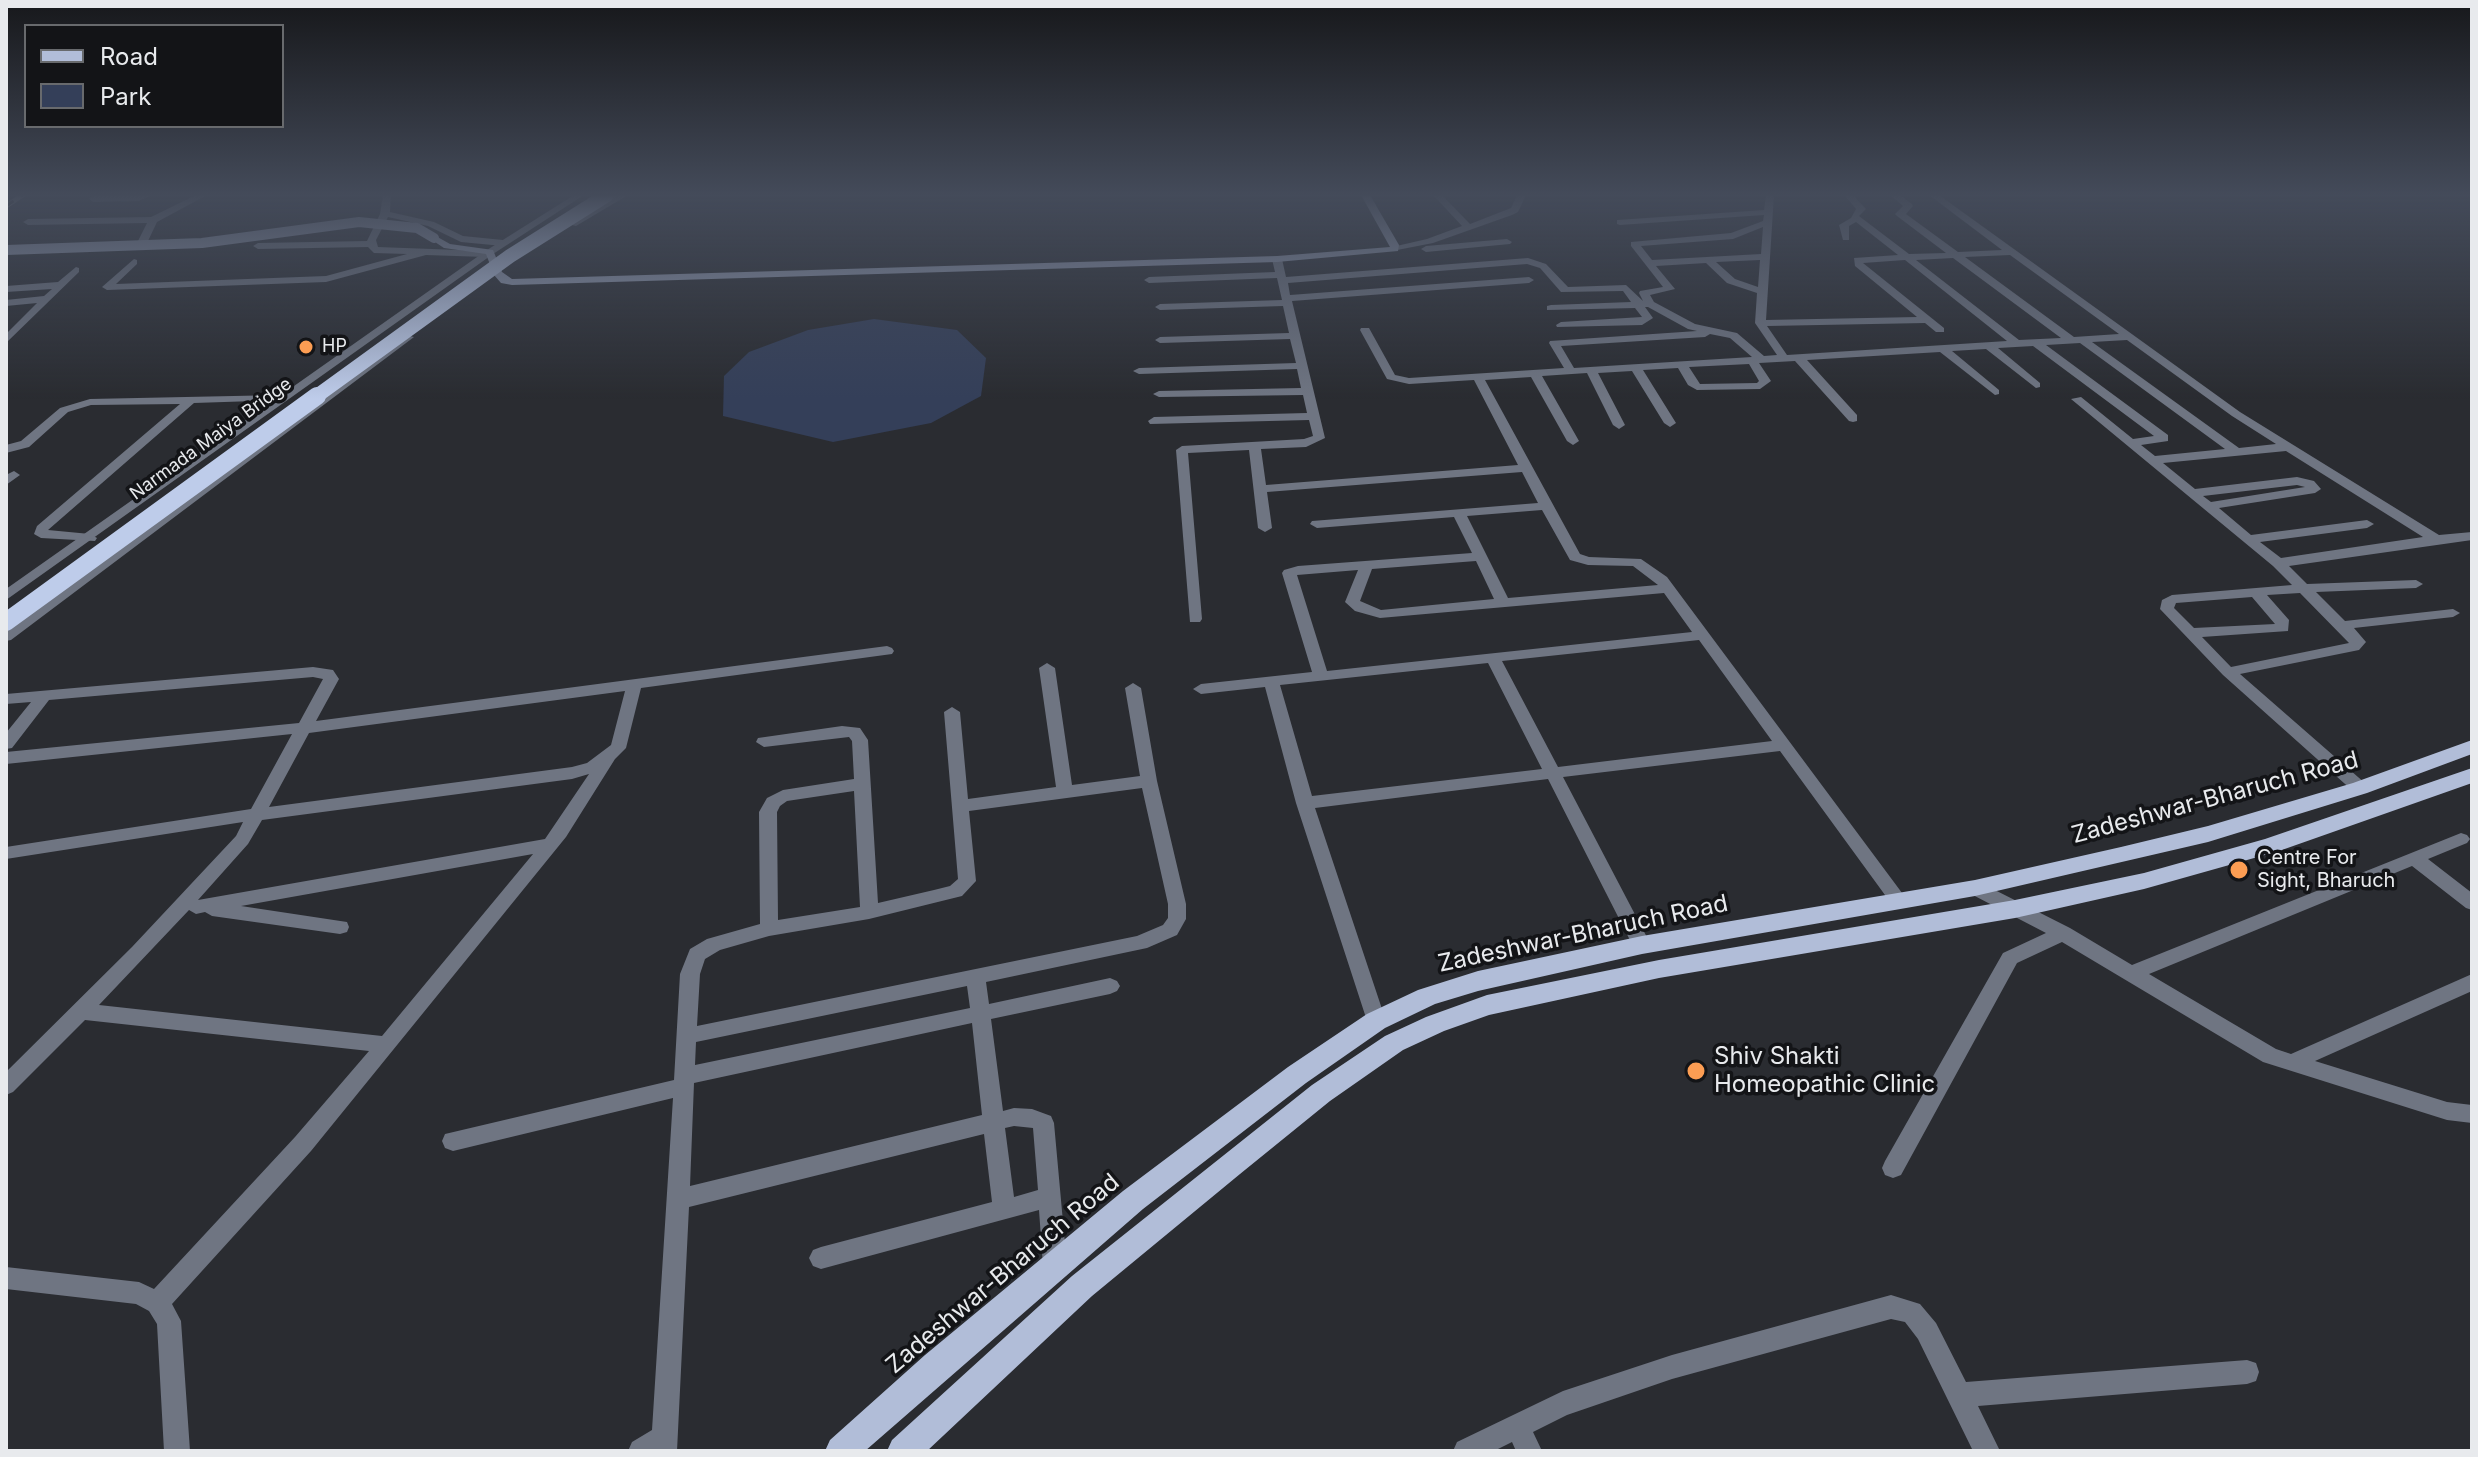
<!DOCTYPE html>
<html>
<head>
<meta charset="utf-8">
<style>
  body { margin:0 }
  #map { position:relative; width:2478px; height:1457px; overflow:hidden; background:#2a2c31; font-family:Inter,sans-serif }
  canvas { display:block }
  .frame { position:absolute; inset:0; border:8px solid #e8eaed; pointer-events:none }
  .legend { position:absolute; left:24px; top:24px; width:260px; height:104px; box-sizing:border-box; background:#131417; border:2px solid #686a6d; margin:0; padding:10px 14px; list-style:none; font-size:24px; color:#e8eaed }
  .legend li { display:flex; align-items:center; gap:16px; height:40px }
  .legend b { width:40px; border:2px solid #686a6d }
</style>
</head>
<body>
<div id="map">
<canvas width="2478" height="1457"></canvas>
<div class="frame"></div>
<ul class="legend">
<li><b style="height:10px;background:#b1bdd8"></b>Road</li>
<li><b style="height:22px;background:#343f59"></b>Park</li>
</ul>
</div>
<script>
const ctx = document.querySelector('canvas').getContext('2d');
ctx.lineJoin = 'round';
function fillPath(path, color) { ctx.fillStyle = color; ctx.fill(path, 'evenodd'); }
const toPath = rows => new Path2D(rows.map(r => 'M' + r).join(''));
function trace(path, color, width, dash) { ctx.strokeStyle = color; ctx.lineWidth = width; ctx.lineCap = dash ? 'butt' : 'round'; ctx.setLineDash(dash || []); ctx.stroke(path); }
function label(font, color, halo, rows, align = 'center') {
  ctx.font = font + ' Inter,sans-serif'; ctx.lineWidth = 7; ctx.setLineDash([]); ctx.textBaseline = 'middle'; ctx.strokeStyle = halo; ctx.fillStyle = color; for (const [text, x, y, turn = 0] of rows) {
    ctx.save(); ctx.translate(x, y); ctx.rotate((+turn || 0) * Math.PI / 180); ctx.textAlign = isNaN(turn) ? turn : align; if (halo) ctx.strokeText(text, 0, 0); ctx.fillText(text, 0, 0); ctx.restore();
  }
}
const green = toPath([
  [874,319,957,330,986,358,981,396,931,423,833,442,723,416,724,376,749,352,808,330]
]);
const minor = toPath([
  [152,195,139,201,93,202,89,199,93,196,152,195],
  [196,195,207,195,157,222,148,241,143,244,138,241,147,223,28,225,23,222,28,219,151,217,196,195],
  [383,195,391,195,390,212,434,222,463,236,503,240,508,243,503,246,461,242,428,226,388,217,376,240,378,247,486,251,491,254,486,257,426,255,326,282,107,290,102,287,134,259,137,260,137,264,116,284,326,276,407,254,374,253,368,247,258,249,253,246,258,243,367,241,380,214,383,195],
  [1433,195,1442,195,1470,224,1511,208,1517,195,1526,195,1518,212,1512,215,1433,243,1392,251,1392,247,1427,239,1462,226,1433,195],
  [1766,195,1774,195,1766,320,1917,317,1855,266,1854,258,1898,255,1856,222,1849,226,1849,240,1843,240,1839,225,1851,218,1856,209,1844,195,1853,195,1866,209,1859,216,1909,254,1946,253,1897,216,1895,214,1903,206,1890,195,1900,195,1912,204,1913,206,1906,214,1958,252,2002,250,1929,195,1939,195,2240,412,2439,535,2472,532,2472,540,2289,566,2307,584,2416,580,2423,584,2416,588,2316,592,2345,621,2453,609,2460,613,2453,617,2354,628,2366,642,2359,650,2240,674,2366,784,2368,788,2366,792,2360,794,2354,792,2223,675,2160,609,2162,600,2172,595,2292,585,2273,566,2071,399,2081,397,2133,439,2154,436,2033,346,1998,348,2040,383,2040,387,2036,388,1986,349,1952,351,1999,390,1999,394,1995,395,1940,352,1807,360,1857,415,1857,421,1853,422,1849,421,1795,361,1759,363,1771,381,1760,389,1697,390,1688,385,1678,368,1643,370,1676,423,1670,427,1664,423,1632,371,1598,373,1625,425,1619,429,1613,425,1587,373,1542,376,1579,441,1573,445,1567,441,1531,377,1485,380,1580,554,1589,557,1641,559,1667,577,1908,901,1905,906,1899,908,1893,906,1780,751,1563,777,1651,945,1649,950,1642,952,1635,950,1548,779,1315,808,1386,1021,1383,1027,1376,1029,1369,1027,1296,803,1265,687,1201,694,1193,689,1201,684,1312,672,1282,573,1284,570,1298,566,1472,553,1454,517,1317,528,1310,524,1312,521,1538,503,1522,472,1267,492,1272,528,1265,532,1258,528,1249,450,1188,453,1202,619,1200,622,1190,622,1176,450,1182,446,1304,439,1313,436,1309,420,1150,424,1148,421,1154,417,1307,413,1303,395,1159,397,1153,394,1159,391,1301,388,1297,369,1139,374,1133,371,1139,368,1296,363,1290,339,1160,343,1155,340,1160,337,1289,333,1283,306,1160,310,1155,307,1160,304,1282,300,1277,278,1149,283,1144,280,1149,277,1275,272,1272,259,1277,256,1282,259,1286,277,1528,258,1546,264,1568,287,1626,285,1643,301,1639,293,1640,291,1663,287,1631,246,1631,242,1731,233,1763,221,1764,215,1620,225,1617,224,1617,220,1764,210,1766,195],
  [1763,227,1761,254,1652,260,1641,246,1733,239,1763,227],
  [2010,255,2119,334,2074,337,1965,257,2010,255],
  [1953,258,2061,338,2019,340,1916,260,1953,258],
  [1760,260,1758,287,1735,279,1716,262,1760,260],
  [1905,260,2007,341,1787,355,1767,326,1925,323,1936,332,1944,332,1944,328,1863,263,1905,260],
  [1706,263,1727,283,1757,293,1755,323,1777,355,1764,356,1737,333,1695,324,1654,302,1650,295,1675,289,1656,266,1706,263],
  [1527,264,1540,268,1561,292,1623,291,1631,302,1551,305,1547,306,1547,310,1635,308,1642,317,1561,322,1556,325,1557,327,1642,325,1653,318,1645,307,1648,307,1688,329,1697,331,1550,341,1549,343,1564,368,1409,378,1395,375,1369,328,1361,328,1360,330,1387,379,1409,384,1474,380,1518,465,1266,485,1261,449,1306,447,1325,438,1292,301,1529,283,1534,280,1529,277,1290,295,1288,283,1527,264],
  [1710,334,1730,338,1752,357,1574,368,1561,346,1705,337,1710,334],
  [2127,340,2232,416,2276,444,2239,448,2092,342,2127,340],
  [2080,343,2225,449,2155,456,2141,445,2168,441,2168,435,2046,345,2080,343],
  [1749,364,1759,381,1757,383,1700,384,1689,367,1749,364],
  [2286,451,2423,537,2281,558,2260,542,2367,528,2374,524,2367,520,2251,535,2219,508,2315,493,2321,489,2314,481,2297,477,2195,489,2163,463,2286,451],
  [2297,485,2305,487,2211,502,2203,496,2297,485],
  [1542,510,1570,560,1588,565,1633,566,1658,585,1508,598,1467,516,1542,510],
  [1476,561,1494,599,1381,610,1360,601,1372,569,1476,561],
  [1358,570,1345,602,1355,611,1380,618,1664,593,1692,632,1327,671,1297,575,1358,570],
  [2300,593,2349,643,2231,667,2202,637,2288,631,2289,620,2267,595,2300,593],
  [2252,597,2275,624,2194,628,2174,608,2176,603,2252,597],
  [1699,640,1772,741,1558,767,1502,661,1699,640],
  [1488,663,1542,769,1312,796,1280,685,1488,663],
  [1507,239,1512,242,1510,244,1426,252,1421,249,1426,246,1507,239],
  [76,267,79,268,79,272,6,343,6,334,37,303,6,306,6,300,44,296,52,289,6,292,6,286,58,282,76,267],
  [281,395,285,396,285,400,194,403,48,530,90,534,97,538,95,541,41,538,34,534,37,526,180,404,91,405,68,412,29,447,6,453,6,445,21,441,60,408,90,399,281,395],
  [14,471,20,475,6,485,6,475,14,471],
  [887,646,892,648,894,651,892,654,641,688,626,748,615,759,566,837,311,1151,172,1304,181,1321,190,1451,164,1451,157,1324,149,1311,136,1304,6,1289,6,1267,139,1282,154,1289,295,1137,369,1051,85,1020,13,1092,6,1095,6,1072,132,947,236,836,243,822,6,859,6,847,251,809,292,734,6,764,6,752,299,723,323,679,313,677,49,700,12,748,6,749,6,733,31,702,6,704,6,694,313,667,333,670,339,679,316,721,887,646],
  [625,691,611,745,587,763,572,767,269,807,309,733,625,691],
  [589,774,545,839,198,900,248,844,262,820,572,779,589,774],
  [533,854,382,1036,99,1005,189,910,196,914,205,912,212,916,340,934,347,932,349,927,347,922,241,906,533,854],
  [1047,663,1055,668,1072,785,1140,776,1125,688,1133,683,1141,688,1157,781,1186,904,1186,919,1177,935,1147,948,986,982,989,1004,1110,978,1117,981,1120,986,1117,991,1110,994,991,1019,1003,1111,1014,1108,1032,1109,1051,1116,1054,1123,1067,1266,1063,1274,1055,1277,1047,1274,1043,1266,1039,1210,821,1269,813,1266,809,1258,813,1250,821,1247,992,1202,984,1134,689,1207,677,1451,628,1451,632,1442,652,1430,673,1098,453,1151,445,1148,442,1141,445,1134,674,1080,680,974,690,949,707,939,760,924,759,812,767,798,783,790,854,779,852,741,849,737,764,747,756,742,758,738,842,726,860,728,868,740,878,903,934,890,950,886,958,879,944,712,952,707,960,712,968,799,1056,787,1039,668,1047,663],
  [1142,788,1168,904,1168,918,1163,925,1137,936,697,1026,700,974,705,959,720,950,769,936,869,919,962,896,976,881,969,811,1142,788],
  [854,791,860,907,778,920,777,812,780,806,787,801,854,791],
  [967,986,970,1008,695,1065,696,1042,967,986],
  [972,1023,982,1115,690,1186,694,1083,972,1023],
  [1014,1126,1033,1128,1038,1190,1014,1197,1005,1128,1014,1126],
  [2461,833,2467,835,2470,839,2467,843,2428,859,2472,893,2472,910,2466,908,2412,866,2149,974,2276,1049,2291,1054,2472,974,2472,991,2315,1061,2447,1102,2472,1105,2472,1123,2447,1120,2263,1062,2062,942,2017,963,1901,1175,1893,1178,1885,1175,1882,1168,1885,1161,2003,953,2046,933,1969,893,1966,888,1969,883,1981,883,2070,928,2132,965,2461,833],
  [1891,1295,1920,1304,1936,1323,1966,1382,2247,1360,2256,1363,2259,1372,2256,1381,2247,1384,1978,1406,2000,1451,1973,1451,1918,1339,1905,1322,1891,1319,1672,1379,1567,1415,1533,1432,1542,1451,1516,1451,1512,1442,1494,1451,1453,1451,1457,1442,1563,1391,1672,1355,1891,1295]
]);
const tertiary = toPath([
  [574,195,584,195,493,254,6,600,6,589,487,250,574,195],
  [617,195,628,195,576,226,568,224,617,195],
  [405,335,414,337,11,640,6,641,6,630,405,335]
]);
const secondary = toPath([
  [1361,195,1370,195,1399,245,1398,251,1277,262,512,285,501,283,494,275,486,254,444,248,429,238,434,235,450,244,493,250,502,272,512,279,1277,256,1390,247,1361,195]
]);
const primary = toPath([
  [2472,740,2472,754,2367,793,2208,842,1975,896,1642,954,1478,991,1435,1004,1385,1028,1306,1083,1143,1209,865,1451,825,1451,830,1440,925,1355,1123,1191,1288,1067,1367,1014,1418,990,1478,971,1642,936,1975,880,2121,847,2208,826,2353,783,2472,740],
  [2472,768,2472,783,2279,851,2144,889,2015,918,1659,978,1489,1015,1444,1031,1403,1050,1330,1101,1240,1174,1092,1296,927,1451,887,1451,892,1440,1072,1276,1312,1085,1385,1036,1426,1017,1487,995,1659,960,2015,900,2144,873,2265,839,2472,768]
]);
const rail = toPath([
  [6,206,23,195]
]);
const secondaryBridge = toPath([
  [6,250,202,243,359,222,417,228,434,238]
]);
const trunkBridgeFar1 = toPath([
  [314,398,510,256,607,195]
]);
const trunkBridge = toPath([
  [6,622,317,396]
]);
const markers = [
  [306,347,8,"#fc9d53"],
  [2239,870,10,"#fc9d53"],
  [1696,1071,10,"#fc9d53"]
];
const farPoinames = [
  ["HP",322,347]
];
const farStreetnames = [
  ["Narmada Maiya Bridge",211,439,-36]
];
const poiNames = [
  ["Centre For",2257,858],
  ["Sight, Bharuch",2257,881]
];
const nearStreetnames = [
  ["Zadeshwar-Bharuch Road",2215,798,-15],
  ["Zadeshwar-Bharuch Road",1583,934,-12],
  ["Zadeshwar-Bharuch Road",1003,1274,-40]
];
const nearPoinames = [
  ["Shiv Shakti",1714,1057],
  ["Homeopathic Clinic",1714,1085]
];
fillPath(green, '#343f59');
fillPath(minor, '#6f7582');
fillPath(tertiary, '#6f7582');
fillPath(secondary, '#949db3');
fillPath(primary, '#b1bdd8');
trace(rail, '#a3a5a9', 5);
trace(rail, '#131417', 3, [9]);
trace(secondaryBridge, '#949db3', 10);
trace(trunkBridgeFar1, '#beccea', 14);
trace(trunkBridge, '#beccea', 18);
const sky = ctx.createLinearGradient(0, 0, 0, 399);
sky.addColorStop(0, '#17181b');
sky.addColorStop(0.49, '#444b5a');
sky.addColorStop(1, '#444b5a00');
ctx.fillStyle = sky;
ctx.fillRect(0, 0, 2478, 399);
for (const [x, y, r, color] of markers) { const dot = new Path2D(); dot.arc(x, y, r, 0, 2 * Math.PI); ctx.fillStyle = color; ctx.fill(dot); trace(dot, '#131417', 3); }
label('18px', '#e8eaed', '#131417', farPoinames, 'left');
label('18px', '#e8eaed', '#131417', farStreetnames);
label('20px', '#e8eaed', '#131417', poiNames, 'left');
label('24px', '#e8eaed', '#131417', nearStreetnames);
label('24px', '#e8eaed', '#131417', nearPoinames, 'left');
</script>
</body>
</html>
